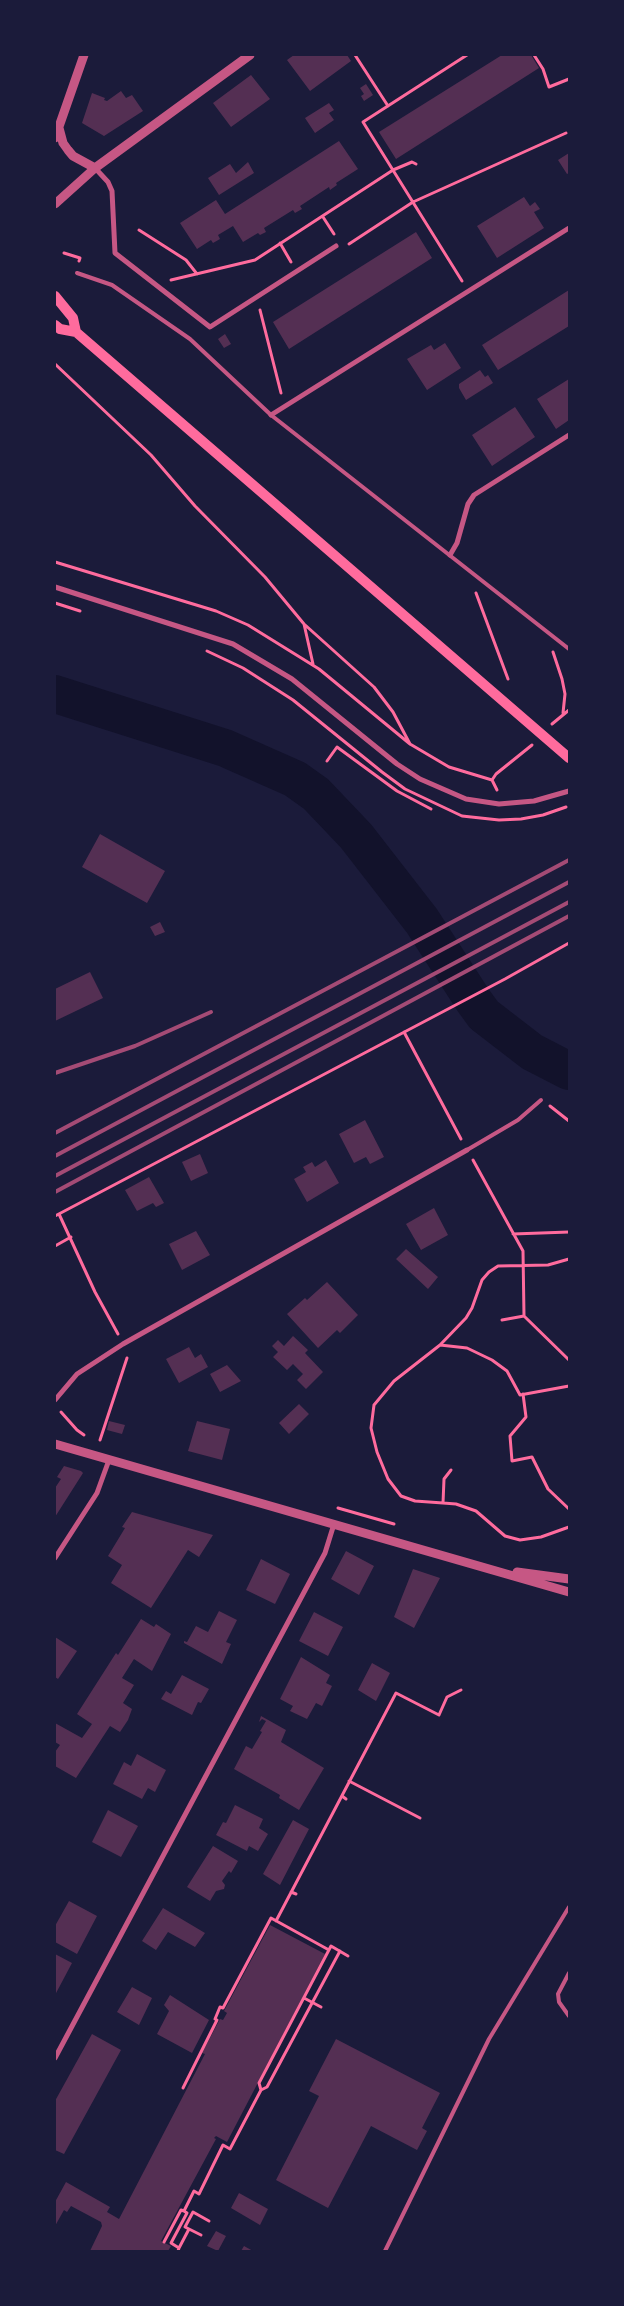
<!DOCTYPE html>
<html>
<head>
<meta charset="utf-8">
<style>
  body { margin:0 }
  #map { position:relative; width:624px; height:2306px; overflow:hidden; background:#1b1b3a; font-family:"Alegreya Sans",sans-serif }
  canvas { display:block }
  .frame { position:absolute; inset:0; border:56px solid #1b1b3a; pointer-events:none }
</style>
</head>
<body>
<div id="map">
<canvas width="624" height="2306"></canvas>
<div class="frame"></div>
</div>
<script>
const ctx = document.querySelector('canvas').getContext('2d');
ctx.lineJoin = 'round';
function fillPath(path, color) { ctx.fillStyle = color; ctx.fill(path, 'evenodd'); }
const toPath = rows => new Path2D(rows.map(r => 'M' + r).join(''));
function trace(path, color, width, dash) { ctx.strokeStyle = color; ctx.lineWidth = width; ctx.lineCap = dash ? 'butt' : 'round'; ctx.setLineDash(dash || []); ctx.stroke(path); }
const water = toPath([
  [469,981,483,1000,508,1023,527,1036,569,1059,569,1078,516,1048,490,1030,471,1009,458,987]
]);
const river = toPath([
  [55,694,225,748,295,779,316,794,356,836,422,921,473,1000,484,1015,532,1052,569,1071]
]);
const building = toPath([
  [294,55,347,55,351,61,310,91,287,60],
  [502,55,531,55,539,68,396,159,379,132],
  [251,75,270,99,231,127,213,103],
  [366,84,373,95,364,101,361,96,364,94,360,88],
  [121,91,126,98,132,95,143,111,104,136,82,123,92,93,105,98,104,100,107,101],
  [329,103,334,110,329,113,334,120,315,133,305,118],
  [339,141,358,169,336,183,337,185,330,190,329,187,300,206,302,209,295,213,293,210,264,228,266,232,260,235,258,233,243,242,233,226,218,235,220,239,213,243,211,240,197,249,180,223,216,200,225,214],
  [569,153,569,173,567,174,558,160],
  [248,162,254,173,219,195,208,178,230,164,236,173],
  [524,197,530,206,535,202,540,209,534,212,544,228,497,258,477,226],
  [416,232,432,258,289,349,273,322],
  [569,290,569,326,498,370,482,345],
  [225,334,231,344,224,348,218,339],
  [445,343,461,368,427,390,407,359,431,345,434,350],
  [480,370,485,377,488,375,493,383,466,400,459,388,459,384],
  [569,379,569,420,556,429,537,399],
  [515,407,535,437,492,466,472,435],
  [100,834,165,871,147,903,82,867],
  [160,922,165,932,155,936,150,927],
  [90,972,103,998,55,1021,55,989],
  [365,1120,384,1157,370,1164,366,1157,354,1163,339,1134],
  [200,1154,208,1173,191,1181,182,1162],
  [326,1160,339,1183,307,1202,294,1179,306,1172,303,1167,312,1162,315,1167],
  [149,1177,164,1203,156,1207,153,1203,137,1211,125,1190],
  [434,1208,448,1235,421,1250,406,1224],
  [196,1231,210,1255,182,1270,169,1244],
  [406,1249,438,1277,428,1289,396,1259],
  [327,1282,358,1315,340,1333,337,1330,318,1348,287,1314,305,1298,307,1300],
  [293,1336,308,1350,305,1353,323,1372,306,1389,297,1380,303,1374,293,1364,287,1370,273,1357,278,1352,272,1346,278,1340,284,1346],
  [189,1347,195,1358,201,1354,208,1367,179,1383,166,1359],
  [227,1365,241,1381,220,1392,210,1374],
  [299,1404,309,1414,289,1434,279,1423],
  [109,1421,125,1425,122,1434,107,1430],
  [197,1421,230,1429,222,1460,188,1451],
  [64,1466,81,1471,83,1473,55,1517,55,1488,61,1479,57,1477],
  [132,1512,213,1535,199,1557,188,1550,151,1608,111,1583,122,1565,108,1556,125,1528,122,1527],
  [346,1551,374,1566,359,1595,331,1579],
  [261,1559,290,1574,275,1604,246,1590],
  [413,1569,440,1578,414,1628,394,1617],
  [219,1611,237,1620,226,1642,231,1644,222,1664,184,1643,184,1641,187,1642,196,1626,208,1632],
  [314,1612,343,1627,328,1656,299,1641],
  [141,1619,154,1627,156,1624,171,1634,152,1671,134,1659,122,1678,134,1685,123,1703,132,1709,128,1720,120,1732,110,1726,76,1778,55,1766,55,1752,60,1745,55,1742,55,1723,82,1738,92,1724,77,1714,116,1653,118,1655],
  [55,1637,77,1651,58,1679,55,1677],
  [301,1657,330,1675,326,1683,332,1686,322,1706,316,1703,307,1719,290,1711,293,1706,280,1699],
  [372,1663,390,1673,376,1701,358,1690],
  [182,1675,209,1689,201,1703,198,1702,192,1715,161,1699,166,1691,171,1694],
  [261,1716,286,1730,281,1742,324,1768,299,1810,279,1798,280,1795,234,1769,246,1746,252,1749,262,1732,260,1731,266,1721,262,1719,259,1722],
  [137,1754,166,1770,155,1792,148,1788,142,1799,113,1784,124,1762,131,1766],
  [235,1805,263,1819,259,1828,268,1834,258,1851,249,1846,247,1851,216,1835,223,1822,226,1823],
  [108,1810,138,1826,121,1857,92,1842],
  [293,1820,309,1829,280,1885,263,1874],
  [213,1846,238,1861,231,1873,229,1871,222,1881,225,1885,224,1889,216,1891,210,1901,187,1887],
  [69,1901,97,1916,77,1954,55,1942,55,1926],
  [163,1908,205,1933,195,1947,168,1932,156,1950,142,1941],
  [270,1925,325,1954,227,2142,216,2136,214,2138,216,2139,161,2241,171,2246,168,2251,90,2251,102,2226,101,2222,71,2206,67,2212,64,2210,55,2226,55,2202,66,2182,110,2207,107,2212,119,2219,205,2054,202,2053,220,2019,223,2020,227,2013,224,2011],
  [55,1954,72,1963,55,1995],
  [132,1987,152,1998,139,2025,117,2012],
  [170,1995,209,2020,192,2053,157,2034,169,2011,164,2005],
  [92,2034,121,2050,64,2154,55,2150,55,2101],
  [336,2039,440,2093,422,2128,427,2131,417,2150,371,2126,328,2208,276,2180,319,2096,309,2091],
  [239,2193,268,2209,260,2225,231,2208],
  [216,2231,226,2236,218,2251,207,2246],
  [244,2246,253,2251,241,2251]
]);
const path = toPath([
  [355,55,388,106],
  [534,55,543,69,549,87,569,79],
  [323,217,334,234],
  [139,230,186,260,197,274],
  [280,243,291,262],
  [349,244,413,202,566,133],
  [64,253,80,258,79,261],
  [171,280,255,260,393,170,412,162,416,164],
  [462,281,363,122,467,55],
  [260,310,281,393],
  [55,364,151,455,195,506,265,577,304,624,374,687,393,712,410,744],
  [55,562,216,611,248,625,319,669,410,744,449,767,492,780,497,790],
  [476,593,508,679],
  [55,603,80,611],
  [304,624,313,664],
  [207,651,243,668,293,700,382,772,405,789,462,816,499,820,521,819,543,815,566,807],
  [553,652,562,679,565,694,563,713],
  [552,724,569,710],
  [327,761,337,747,397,791,431,809],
  [492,780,496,774,532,745],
  [404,1032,461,1139],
  [550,1106,569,1121],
  [473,1160,523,1251,524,1316,569,1360],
  [59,1214,95,1292,118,1334],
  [55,1216,505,979,569,943],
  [513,1234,569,1232],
  [55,1246,71,1237],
  [502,1320,524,1316],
  [440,1345,466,1318,472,1308,482,1280,489,1272,498,1266,548,1265,569,1259],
  [523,1394,526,1417,510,1436,512,1461,532,1457,548,1489,569,1509],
  [61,1412,77,1430,84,1435],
  [100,1440,127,1358],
  [451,1470,444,1479,443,1503,415,1501,401,1496,388,1479,377,1452,371,1428,374,1405,394,1381,440,1345,467,1348,492,1360,507,1371,520,1395,569,1386],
  [443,1503,456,1504,476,1511,505,1536,520,1540,541,1537,569,1527],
  [338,1508,394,1524],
  [349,1781,420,1818],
  [342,1796,346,1799],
  [291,1892,296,1894],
  [276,1921,396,1693,439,1715,447,1697,461,1690],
  [304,1998,321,2007],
  [183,2088,217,2020,215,2019,220,2007,223,2008,271,1918,329,1950],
  [261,2090,267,2087,340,1951],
  [201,2235,185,2227,193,2212,209,2221],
  [164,2242,181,2210,184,2211,194,2191,199,2194,223,2145,230,2149,261,2090,259,2083,331,1946,348,1956],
  [179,2248,189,2229],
  [178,2251,179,2248,171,2243,187,2213,184,2211]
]);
const service = toPath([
  [77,273,112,285,190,339,271,415,569,649],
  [467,1150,518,1120,541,1100],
  [569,1973,558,1994,559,2002,569,2016],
  [385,2251,489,2039,569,1907]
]);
const minor = toPath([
  [95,168,108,182,112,191,115,253,210,327,336,246],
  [271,415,569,228],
  [450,555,457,543,468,504,474,495,569,435],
  [55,587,233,644,292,679,397,764,420,779,466,799,499,804,534,801,569,791],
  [55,1400,77,1374,123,1344,467,1150],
  [55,1558,97,1493,109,1460],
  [55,2058,325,1553,334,1524]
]);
const tertiary = toPath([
  [59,128,63,143,68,150,73,156,95,168],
  [55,138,84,55],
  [55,204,95,168,250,55],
  [55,1444,569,1592],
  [517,1572,569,1579]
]);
const secondary = toPath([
  [55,296,73,318,76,332],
  [55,325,60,329,76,332,569,758]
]);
const rail = toPath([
  [55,1073,135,1046,211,1012],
  [55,1133,569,860],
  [55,1156,569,882],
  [55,1176,569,902],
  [55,1192,569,916]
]);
fillPath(water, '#12122b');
trace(river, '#12122b', 38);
fillPath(building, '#542f53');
trace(path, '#ff6b9d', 3);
trace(service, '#c65784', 4);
trace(minor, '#c65784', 5);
trace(tertiary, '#c65784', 9);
trace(secondary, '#ff6b9d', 10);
trace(rail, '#a44b75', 4);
</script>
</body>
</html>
